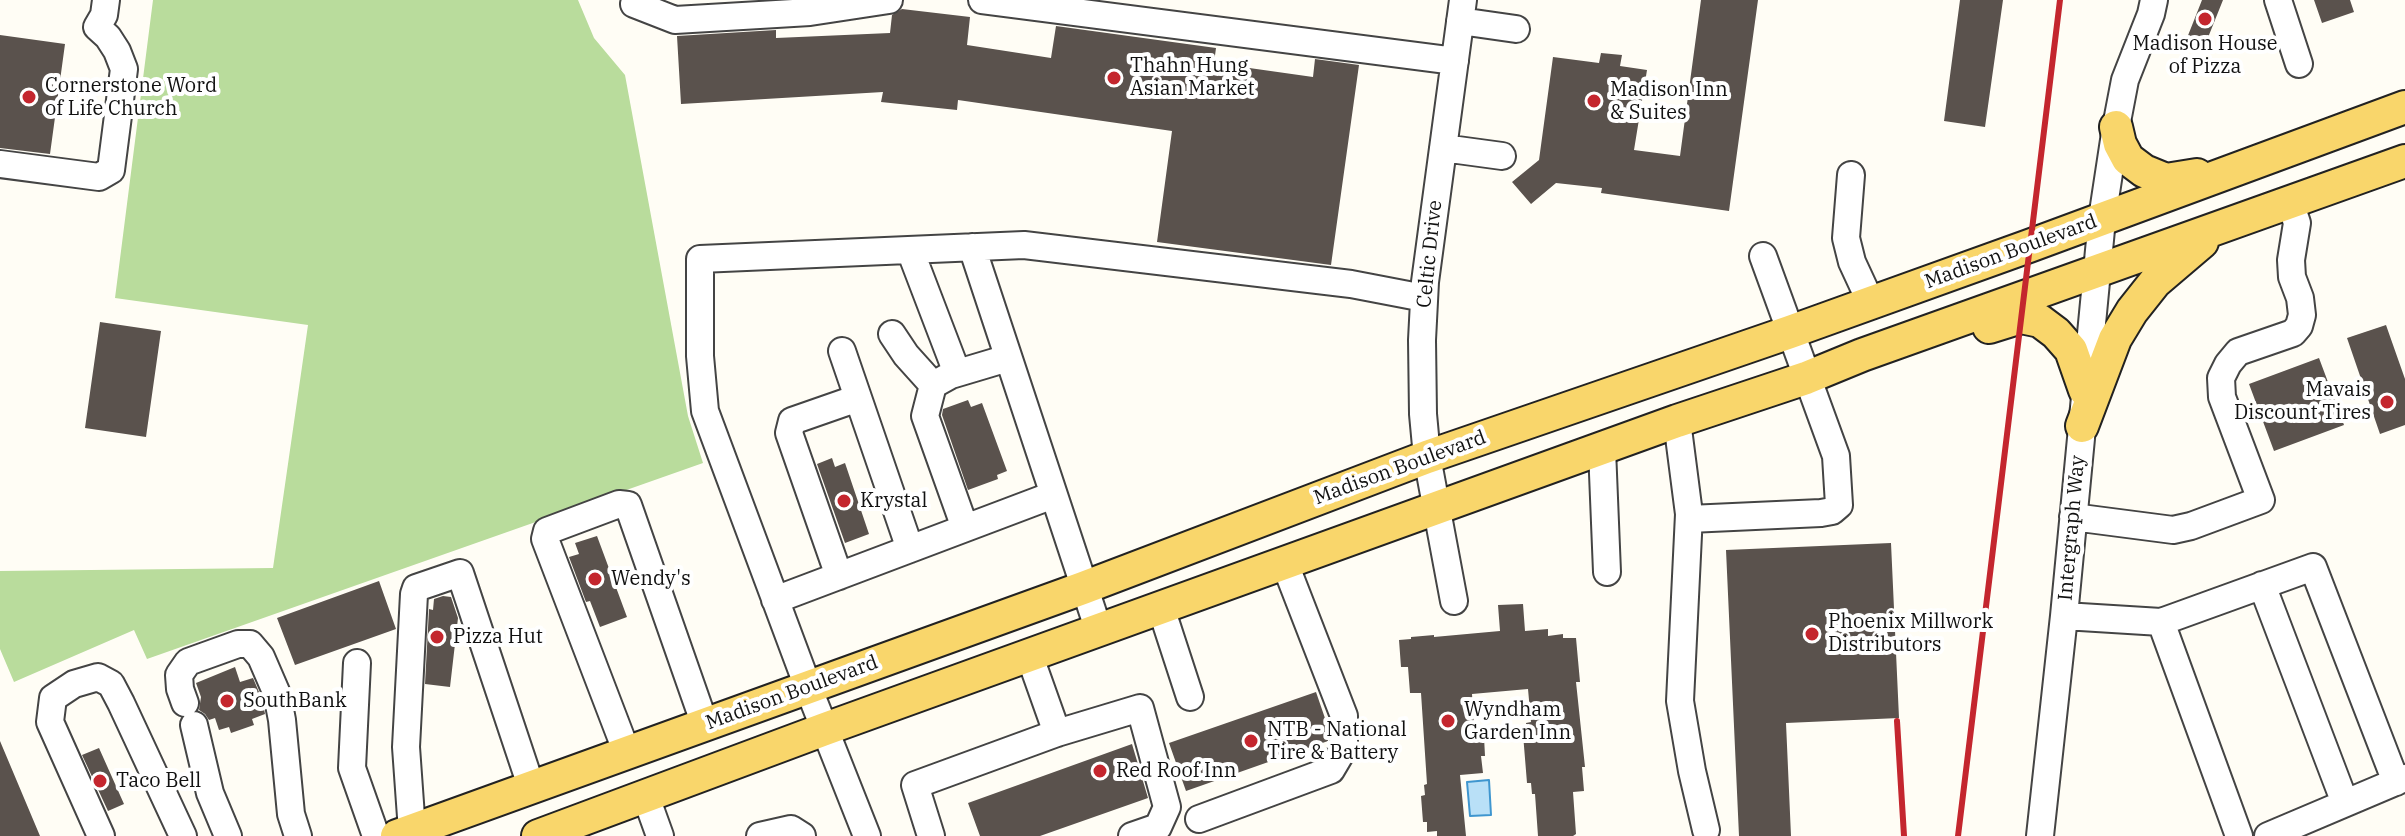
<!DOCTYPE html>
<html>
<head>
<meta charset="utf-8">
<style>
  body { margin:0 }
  canvas { display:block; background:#fffdf5 }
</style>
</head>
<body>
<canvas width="2405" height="836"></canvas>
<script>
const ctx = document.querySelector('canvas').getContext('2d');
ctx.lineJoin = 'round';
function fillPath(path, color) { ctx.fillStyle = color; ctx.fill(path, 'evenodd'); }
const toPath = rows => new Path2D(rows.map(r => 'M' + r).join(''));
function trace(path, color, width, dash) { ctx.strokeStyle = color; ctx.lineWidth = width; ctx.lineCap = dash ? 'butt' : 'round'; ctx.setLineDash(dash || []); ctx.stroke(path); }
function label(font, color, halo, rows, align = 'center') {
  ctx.font = font + ' "IBM Plex Serif",serif'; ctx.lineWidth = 8; ctx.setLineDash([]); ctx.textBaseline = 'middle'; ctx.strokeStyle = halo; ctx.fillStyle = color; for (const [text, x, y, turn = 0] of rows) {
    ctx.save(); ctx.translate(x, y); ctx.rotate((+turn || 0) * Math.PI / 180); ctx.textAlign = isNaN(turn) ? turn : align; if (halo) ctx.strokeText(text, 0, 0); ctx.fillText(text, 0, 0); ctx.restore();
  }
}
const forest = toPath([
  [153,0,578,0,594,38,625,75,688,416,703,463,147,659,134,630,14,682,0,649,0,571,273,568,308,325,115,298]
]);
const water = toPath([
  [1489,780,1491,815,1470,816,1467,782,1489,780]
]);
const building = toPath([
  [1701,0,1758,0,1729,211,1601,193,1602,188,1556,183,1531,204,1512,182,1539,160,1553,57,1599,63,1601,53,1622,55,1620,66,1647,70,1634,150,1680,156],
  [1960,0,2003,0,1985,127,1944,121],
  [2202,0,2223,0,2205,45,2187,38],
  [2314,0,2350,0,2354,12,2322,23],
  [902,9,970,17,967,45,1051,58,1056,26,1216,48,1214,63,1313,77,1315,59,1359,65,1331,265,1157,242,1172,131,958,100,957,110,881,102,883,92,681,104,677,36,776,30,776,38,890,33,892,15],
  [0,35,65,44,50,154,0,148],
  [100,322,161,331,146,437,85,428],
  [2386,325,2405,379,2405,425,2380,434,2347,338],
  [2319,358,2344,425,2274,451,2249,384],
  [968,400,971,407,982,403,1007,471,997,475,998,479,968,490,942,415,943,409],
  [832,458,835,467,845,463,869,534,845,543,817,464],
  [597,536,627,617,600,627,590,601,586,602,569,557,579,554,575,543],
  [1891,543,1899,718,1786,723,1791,836,1739,836,1726,550],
  [379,581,396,629,295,665,277,618],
  [443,596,451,597,458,618,450,687,425,684,429,609,433,610,434,599],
  [1523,604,1525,631,1548,629,1548,636,1563,634,1563,638,1576,638,1580,682,1576,682,1585,767,1582,767,1584,791,1573,792,1576,834,1573,836,1538,836,1535,794,1532,794,1531,783,1527,783,1523,734,1527,733,1526,723,1531,722,1528,689,1472,694,1474,726,1479,726,1480,737,1484,737,1485,756,1481,756,1483,773,1460,775,1466,836,1437,836,1437,831,1427,832,1427,822,1423,822,1421,796,1425,795,1424,785,1427,784,1421,693,1410,693,1408,667,1401,667,1399,640,1411,639,1411,637,1434,635,1434,637,1500,631,1498,605],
  [235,667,240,682,253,678,262,699,265,714,252,719,254,725,231,733,229,727,219,730,215,718,209,720,205,714,199,710,201,697,196,683],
  [1316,692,1328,727,1328,741,1186,791,1169,743],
  [0,741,40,836,0,836],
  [1132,744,1148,798,1040,836,980,836,968,803],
  [99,748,124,804,108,811,82,755]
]);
const minor = toPath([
  [982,0,1455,61],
  [2278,0,2299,64],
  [634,4,675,20,810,12,889,0],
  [1460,21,1516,29],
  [1443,148,1502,156],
  [0,164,99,177,111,170,124,69,117,51,108,37,97,27,104,15,106,0],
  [1851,175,1846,238,1852,262,1871,303],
  [972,247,1099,631],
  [910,250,957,373],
  [892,334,906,355,933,385],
  [842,351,910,549],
  [1677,421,1689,514,1680,701,1692,771,1706,830],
  [1602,449,1607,572],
  [2073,517,2173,530,2191,526,2261,500,2222,397,2221,378,2228,364,2238,352,2293,333,2299,326,2302,315,2300,298,2292,277,2291,260,2297,223,2290,202],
  [1689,519,1821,513,1832,511,1839,505,1836,456,1763,256],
  [965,528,925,416,933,385,951,375,1008,358],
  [839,576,789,433,792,421,858,398],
  [2262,585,2345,803],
  [775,600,1053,495],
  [1454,601,1427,457,1423,414,1422,340,1425,282,1463,0],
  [1161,608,1190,697],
  [2064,616,2161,622,2239,836],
  [2161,622,2313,567,2396,782],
  [1030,657,1057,733],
  [357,663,352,768,376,836],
  [185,703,180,689,179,675,188,662,238,644,250,644,261,657,277,694,282,720,291,814,298,836],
  [194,725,210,793,228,836],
  [627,753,545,539,547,531,619,504,628,505,705,725],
  [646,797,660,836],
  [1199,819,1331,770,1344,748,1344,716,1285,564],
  [412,831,406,747,414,594,416,588,460,573,531,786],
  [101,836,50,722,53,698,74,684,98,677,111,684,121,703,183,836],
  [760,836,791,829,802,836],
  [867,836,808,687,705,411,700,356,700,259,1024,245,1351,284,1424,298],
  [931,836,915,785,1057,733,1140,708,1167,807,1158,827,1132,836],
  [2040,836,2064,616,2102,219,2116,127,2125,80,2151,14,2154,0],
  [2268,836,2405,778]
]);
const major = toPath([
  [2116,127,2120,144,2128,159,2144,171,2166,180,2197,175],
  [1989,327,2021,317,2040,321,2056,333,2071,350,2085,390],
  [2082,426,2115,339,2132,311,2155,282,2202,242],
  [397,836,1083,588,1427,457,1790,332,2029,246,2405,107],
  [538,836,825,729,1677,421,1806,378,1862,355,2405,161]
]);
const rail = toPath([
  [1897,721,1904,836],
  [1958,836,2060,0]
]);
const markers = [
  [2205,19,8,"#c4262e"],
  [1114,78,8,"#c4262e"],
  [29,97,8,"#c4262e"],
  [1594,101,8,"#c4262e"],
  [2387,402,8,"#c4262e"],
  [844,501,8,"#c4262e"],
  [595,579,8,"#c4262e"],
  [1812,634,8,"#c4262e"],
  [437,637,8,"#c4262e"],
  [227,701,8,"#c4262e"],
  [1448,721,8,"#c4262e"],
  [1251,741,8,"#c4262e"],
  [1100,771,8,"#c4262e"],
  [100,781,8,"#c4262e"]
];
const poiNames = [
  ["Madison House",2205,44,"center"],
  ["of Pizza",2205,67,"center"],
  ["Thahn Hung",1130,66],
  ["Asian Market",1130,89],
  ["Cornerstone Word",45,86],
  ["of Life Church",45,109],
  ["Madison Inn",1610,90],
  ["& Suites",1610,113],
  ["Mavais",2371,390,"right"],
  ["Discount Tires",2371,413,"right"],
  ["Krystal",860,501],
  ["Wendy's",611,579],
  ["Phoenix Millwork",1828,622],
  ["Distributors",1828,645],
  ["Pizza Hut",453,637],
  ["SouthBank",243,701],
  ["Wyndham",1464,710],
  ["Garden Inn",1464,733],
  ["NTB - National",1267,730],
  ["Tire & Battery",1267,753],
  ["Red Roof Inn",1116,771],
  ["Taco Bell",116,781]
];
const streetNames = [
  ["Madison Boulevard",2011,252,-20],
  ["Celtic Drive",1430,254,-84],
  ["Madison Boulevard",1400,468,-20],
  ["Intergraph Way",2072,528,-85],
  ["Madison Boulevard",792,693,-20]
];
fillPath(forest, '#b9dc9c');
fillPath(water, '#b9e0f7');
trace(water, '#3f96cf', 2);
fillPath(building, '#5a524d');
trace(minor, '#444', 30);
trace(major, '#222', 36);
trace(minor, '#fff', 26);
trace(major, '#f9d66b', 32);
trace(rail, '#c4262e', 6);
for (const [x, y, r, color] of markers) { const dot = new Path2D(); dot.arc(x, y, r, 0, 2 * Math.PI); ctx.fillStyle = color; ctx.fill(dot); trace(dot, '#fff', 3); }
label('20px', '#111', '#fff', poiNames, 'left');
label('20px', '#111', '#fff', streetNames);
</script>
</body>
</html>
